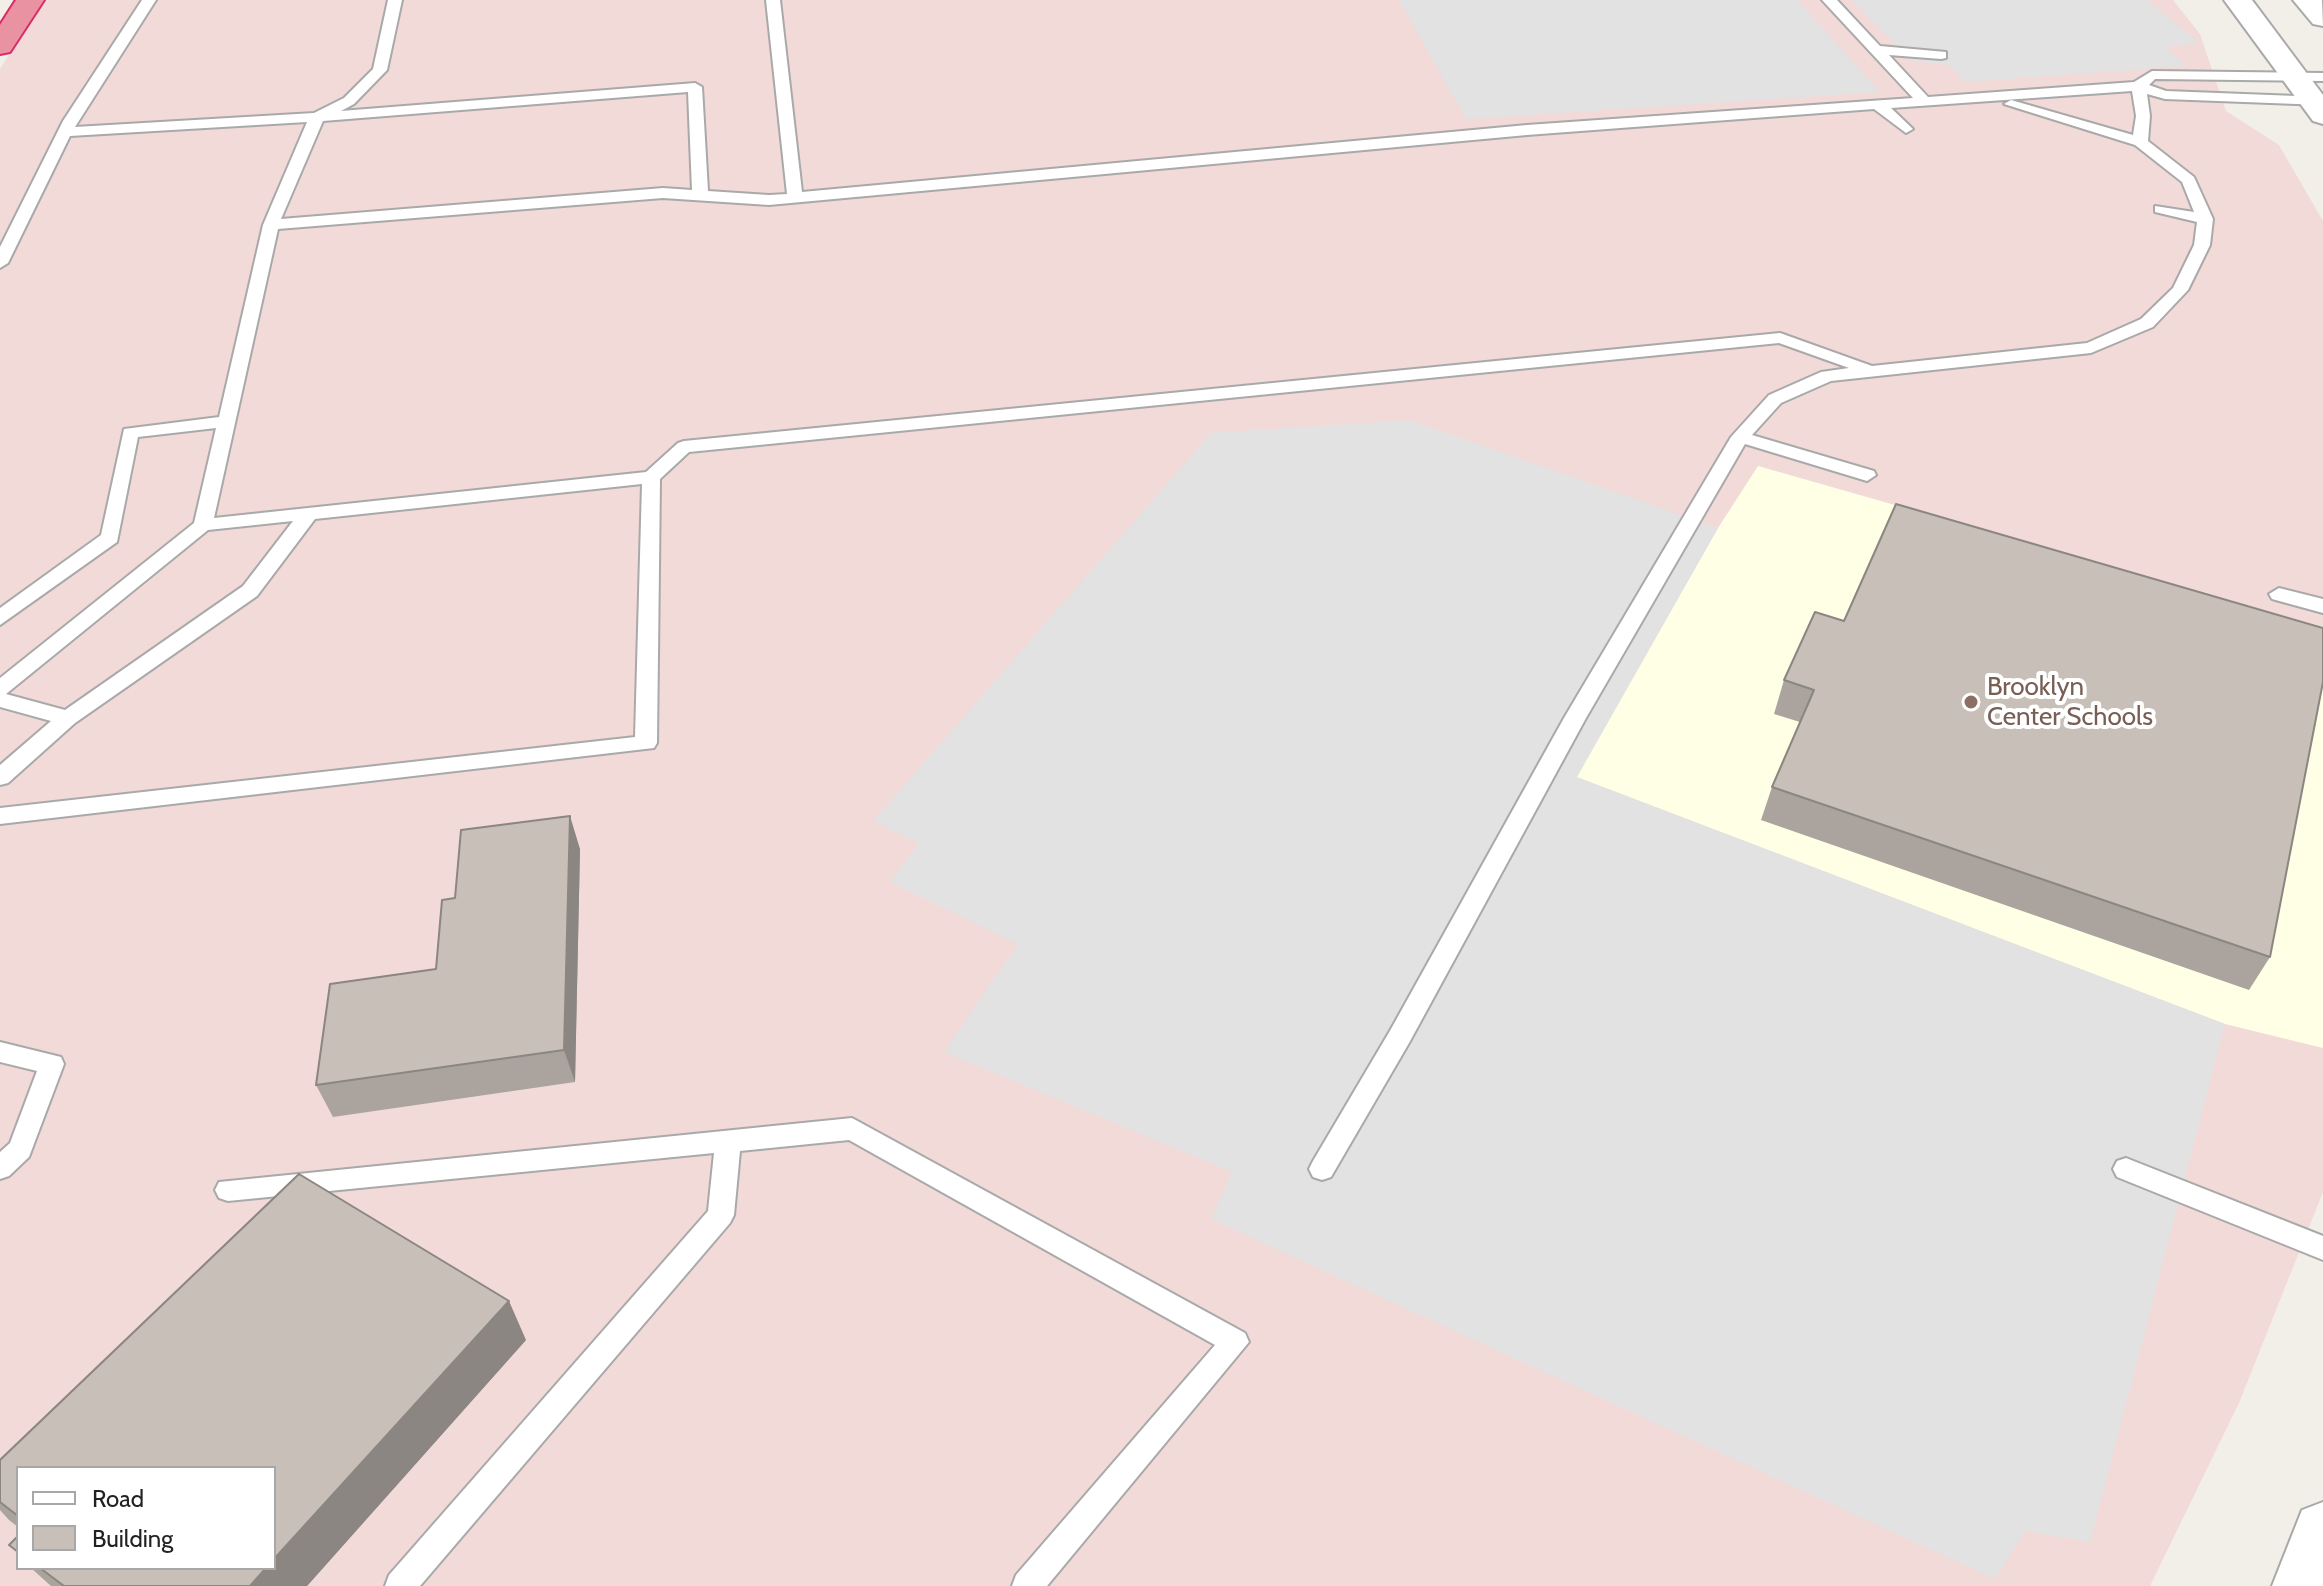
<!DOCTYPE html>
<html>
<head>
<meta charset="utf-8">
<style>
  body { margin:0 }
  #map { position:relative; width:2323px; height:1586px; overflow:hidden; background:#f2efe9; font-family:Cabin,sans-serif }
  canvas { display:block }
  .legend { position:absolute; left:16px; top:1466px; width:260px; height:104px; box-sizing:border-box; background:#fff; border:2px solid #a7a7a7; margin:0; padding:10px 14px; list-style:none; font-size:24px; color:#222 }
  .legend li { display:flex; align-items:center; gap:16px; height:40px }
  .legend b { width:40px; border:2px solid #a7a7a7 }
</style>
</head>
<body>
<div id="map">
<canvas width="2323" height="1586"></canvas>
<ul class="legend">
<li><b style="height:10px;background:#fff"></b>Road</li>
<li><b style="height:22px;background:#c7bfb8"></b>Building</li>
</ul>
</div>
<script>
const ctx = document.querySelector('canvas').getContext('2d');
ctx.lineJoin = 'round';
function fillPath(path, color) { ctx.fillStyle = color; ctx.fill(path, 'evenodd'); }
const toPath = rows => new Path2D(rows.map(r => 'M' + r).join(''));
function trace(path, color, width, dash) { ctx.strokeStyle = color; ctx.lineWidth = width; ctx.lineCap = dash ? 'butt' : 'round'; ctx.setLineDash(dash || []); ctx.stroke(path); }
function label(font, color, halo, rows, align = 'center') {
  ctx.font = font + ' Cabin,sans-serif'; ctx.lineWidth = 8; ctx.setLineDash([]); ctx.textBaseline = 'middle'; ctx.strokeStyle = halo; ctx.fillStyle = color; for (const [text, x, y, turn = 0] of rows) {
    ctx.save(); ctx.translate(x, y); ctx.rotate((+turn || 0) * Math.PI / 180); ctx.textAlign = isNaN(turn) ? turn : align; if (halo) ctx.strokeText(text, 0, 0); ctx.fillText(text, 0, 0); ctx.restore();
  }
}
const commercial = toPath([
  [42,0,2173,0,2200,34,2226,111,2279,145,2323,221,2323,1192,2239,1403,2150,1586,0,1586,0,69],
  [18,1468,274,1468,274,1568,18,1568]
]);
const education = toPath([
  [1758,466,2323,627,2323,1048,2225,1024,1576,777,1718,528]
]);
const parking = toPath([
  [1399,0,1797,0,1880,92,1466,119],
  [1852,0,2147,0,2199,43,2166,47,2186,66,1964,82,1950,65,1911,61],
  [1409,420,1718,528,1577,777,2225,1024,2090,1542,2025,1531,1995,1579,1211,1219,1232,1172,944,1052,1018,944,890,882,919,843,873,821,1211,433]
]);
const service = toPath([
  [142,0,156,0,75,127,314,113,344,98,373,69,388,0,402,0,387,70,354,104,341,111,695,83,702,87,708,191,769,195,787,194,766,0,780,0,802,192,1527,125,1913,98,1822,0,1837,0,1880,46,1946,52,1946,58,1941,59,1889,55,1928,97,2134,82,2152,71,2323,73,2323,81,2155,79,2149,85,2166,91,2323,97,2323,105,2165,99,2147,94,2150,116,2148,141,2194,177,2213,219,2210,245,2188,290,2153,327,2091,353,1831,381,1781,403,1752,435,1874,471,1876,475,1867,481,1745,444,1586,718,1409,1043,1331,1177,1322,1180,1313,1177,1309,1169,1313,1161,1391,1029,1564,718,1731,437,1769,395,1821,372,1849,368,1779,343,689,452,660,479,657,743,654,748,0,824,0,808,635,737,642,484,315,519,257,596,75,723,8,783,0,785,0,765,51,721,0,707,0,678,194,523,216,428,138,437,117,542,0,625,0,608,101,535,124,429,219,417,263,225,307,122,70,136,8,263,0,268,0,247,63,121,142,0],
  [2132,91,2136,116,2133,135,2011,100,2004,104,2135,145,2182,182,2194,212,2155,206,2155,212,2197,222,2194,245,2173,288,2141,319,2087,343,1872,366,1780,333,684,441,678,443,646,472,214,518,278,229,663,198,769,205,1527,135,1874,109,1906,133,1913,129,1891,108,2132,91],
  [688,92,692,190,663,188,281,219,323,121,688,92],
  [293,521,243,586,65,710,6,694,208,530,293,521],
  [2279,588,2323,599,2323,613,2272,599,2269,594,2279,588],
  [0,1042,61,1057,64,1064,29,1157,9,1176,0,1179,0,1152,10,1143,37,1071,0,1062,0,1042],
  [852,1118,1245,1333,1249,1342,1047,1586,1012,1586,1016,1575,1215,1345,849,1140,740,1151,734,1215,730,1223,420,1586,385,1586,389,1575,708,1211,714,1153,228,1201,219,1198,215,1190,219,1182,852,1118],
  [2126,1158,2323,1236,2323,1260,2117,1177,2113,1169,2117,1161,2126,1158]
]);
const tertiary = toPath([
  [2224,0,2252,0,2323,95,2323,124,2313,121,2224,0],
  [2293,0,2322,0,2323,26,2313,24,2293,0],
  [2323,1502,2323,1586,2272,1586,2302,1510,2323,1502]
]);
const motorway = toPath([
  [16,0,44,0,10,52,0,54,0,25,16,0]
]);
const wall = toPath([
  [1815,612,2270,957,2249,990,1761,820,1772,787,1800,722,1774,714,1784,680],
  [580,849,575,1082,333,1117,316,1085,436,969,455,898],
  [526,1340,307,1586,51,1586,31,1568,274,1568,18,1468,18,1527,9,1520,0,1510,0,1460]
]);
const shadedWall = toPath([
  [570,816,580,849,575,1082,564,1050],
  [509,1301,526,1340,307,1586,250,1586,266,1568,274,1568,274,1559]
]);
const building = toPath([
  [1896,504,2323,628,2323,682,2270,957,1772,787,1814,690,1784,680,1815,612,1844,621,1896,504],
  [570,816,564,1050,316,1085,330,984,436,969,442,900,455,898,461,830,570,816],
  [299,1174,509,1301,274,1559,274,1468,18,1468,18,1516,0,1502,0,1460,299,1174],
  [18,1536,18,1552,9,1545,18,1536],
  [40,1568,266,1568,250,1586,64,1586,40,1568]
]);
const markers = [
  [1971,702,8,"#8d6e63"]
];
const educationNames = [
  ["Brooklyn",1987,687],
  ["Center Schools",1987,717]
];
fillPath(commercial, '#f2dad9');
fillPath(education, '#ffffe5');
fillPath(parking, '#e2e2e2');
trace(service, '#a9a9a9', 4);
trace(tertiary, '#a9a9a9', 4);
trace(motorway, '#dc2a67', 4);
fillPath(service, '#fff');
fillPath(tertiary, '#fff');
fillPath(motorway, '#e892a2');
fillPath(wall, '#aba49e');
fillPath(shadedWall, '#8b8681');
fillPath(building, '#c7bfb8');
trace(building, '#8b8681', 2);
for (const [x, y, r, color] of markers) { const dot = new Path2D(); dot.arc(x, y, r, 0, 2 * Math.PI); ctx.fillStyle = color; ctx.fill(dot); trace(dot, '#fff', 3); }
label('26px', '#785e54', '#fff', educationNames, 'left');
</script>
</body>
</html>
